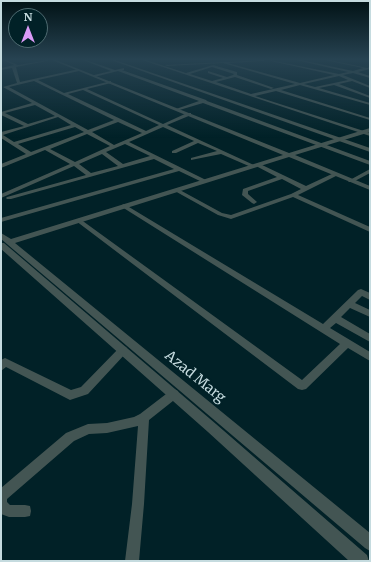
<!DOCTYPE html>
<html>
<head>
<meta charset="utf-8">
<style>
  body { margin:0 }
  #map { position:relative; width:371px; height:562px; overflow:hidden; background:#012127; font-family:Merriweather,serif }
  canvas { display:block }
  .frame { position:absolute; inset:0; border:2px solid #c5dbdf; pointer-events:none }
  .north { position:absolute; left:8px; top:8px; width:40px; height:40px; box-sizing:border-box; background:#012127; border:1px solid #4f6b71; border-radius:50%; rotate:0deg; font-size:11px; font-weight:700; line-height:16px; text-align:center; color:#c5dbdf }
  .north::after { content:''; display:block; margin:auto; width:14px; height:18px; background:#da9af6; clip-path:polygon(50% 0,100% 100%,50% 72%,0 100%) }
</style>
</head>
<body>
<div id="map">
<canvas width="371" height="562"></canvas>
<div class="frame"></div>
<div class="north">N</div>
</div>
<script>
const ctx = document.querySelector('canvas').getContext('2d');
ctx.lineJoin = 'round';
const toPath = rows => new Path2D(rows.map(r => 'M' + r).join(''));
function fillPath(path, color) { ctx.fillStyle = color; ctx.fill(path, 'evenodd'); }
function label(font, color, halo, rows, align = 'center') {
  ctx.font = font + ' Merriweather,serif'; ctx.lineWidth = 4; ctx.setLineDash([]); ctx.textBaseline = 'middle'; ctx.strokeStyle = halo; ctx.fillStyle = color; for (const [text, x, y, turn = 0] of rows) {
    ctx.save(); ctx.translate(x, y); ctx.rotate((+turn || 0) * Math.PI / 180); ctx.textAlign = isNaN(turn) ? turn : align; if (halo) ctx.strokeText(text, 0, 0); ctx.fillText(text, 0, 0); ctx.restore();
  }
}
const minor = toPath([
  [3,60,6,60,18,65,48,60,47,61,16,67,20,82,79,69,79,71,38,80,64,93,111,81,111,83,87,89,163,124,187,113,191,113,191,115,167,125,256,166,251,167,221,154,191,160,191,158,217,151,198,143,176,153,172,153,172,151,194,141,163,127,129,142,206,180,206,182,202,182,179,171,1,222,1,218,174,169,154,159,11,199,7,199,6,198,7,197,86,175,74,166,1,198,1,194,70,164,45,150,1,168,1,164,26,154,1,138,1,132,24,126,1,115,1,112,32,103,3,87,17,83,12,68,1,70,1,68,14,65,3,60],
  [34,81,114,120,88,130,9,87,34,81],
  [83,90,159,125,146,131,68,94,83,90],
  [35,105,55,116,28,124,5,113,35,105],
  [58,117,71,125,14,142,3,135,58,117],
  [118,122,142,133,114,145,92,132,118,122],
  [75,127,84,132,31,152,18,144,75,127],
  [87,134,110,146,75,162,50,149,87,134],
  [125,144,150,156,123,164,106,152,125,144],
  [102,154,118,166,91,173,79,164,102,154],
  [83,60,86,60,115,70,124,68,124,70,122,70,206,100,207,101,370,161,370,165,203,103,176,111,176,109,199,101,118,71,94,77,94,75,111,71,83,60],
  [111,60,115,60,370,148,370,152,111,60],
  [142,60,146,60,186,73,213,65,237,72,237,75,274,88,271,89,235,77,216,82,251,94,295,84,223,63,167,66,165,65,265,60,264,61,228,63,300,83,334,75,271,61,270,60,339,74,348,72,296,60,301,60,353,71,363,68,325,60,330,60,367,68,370,67,370,69,358,72,370,76,370,78,353,73,343,75,370,86,370,88,352,81,339,84,370,96,370,98,334,85,319,88,370,103,370,105,300,85,281,90,370,118,370,120,276,91,255,96,370,133,370,136,142,60],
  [212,67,234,74,233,75,227,77,208,71,208,73,223,78,212,81,190,74,212,67],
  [339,76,348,80,315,87,304,84,339,76],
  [256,164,260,164,306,186,334,173,338,173,338,175,298,195,370,227,370,232,293,197,231,219,218,215,173,190,174,189,178,189,222,213,231,215,291,194,301,189,282,179,248,191,248,194,257,202,254,204,252,203,242,195,243,189,277,177,256,166,256,164],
  [370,169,370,173,353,182,349,182,348,181,370,169],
  [124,204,323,324,358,290,361,289,370,293,370,300,362,296,355,303,370,310,370,317,350,308,341,317,370,334,370,342,336,323,330,328,370,352,370,361,348,348,306,389,302,390,298,389,76,221,76,219,80,219,302,380,340,344,122,207,122,205,124,204],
  [123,346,126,347,128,350,126,353,88,394,70,400,6,367,1,371,1,360,5,358,71,390,81,387,120,347,123,346],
  [174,389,178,391,179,394,178,397,149,420,144,504,139,561,125,561,132,504,138,426,107,433,89,434,74,441,7,499,7,502,10,505,25,505,30,506,31,511,30,516,25,517,9,517,1,514,1,488,66,433,88,424,107,423,134,417,140,414,170,391,174,389]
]);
const tertiary = toPath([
  [52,60,56,60,289,153,370,128,370,132,295,155,370,186,370,190,289,157,15,243,370,533,370,551,365,548,1,239,1,233,11,239,283,155,52,60],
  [1,243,4,243,216,424,367,555,369,561,349,561,208,432,1,249,1,243]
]);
const nearStreetnames = [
  ["Azad Marg",195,377,39]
];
fillPath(minor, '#435553');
fillPath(tertiary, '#435553');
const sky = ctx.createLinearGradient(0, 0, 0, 138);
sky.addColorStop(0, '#011215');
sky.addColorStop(0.43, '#274352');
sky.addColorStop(1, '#27435200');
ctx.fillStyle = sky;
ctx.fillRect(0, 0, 371, 138);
label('14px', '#c5dbdf', '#012127', nearStreetnames);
</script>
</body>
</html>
